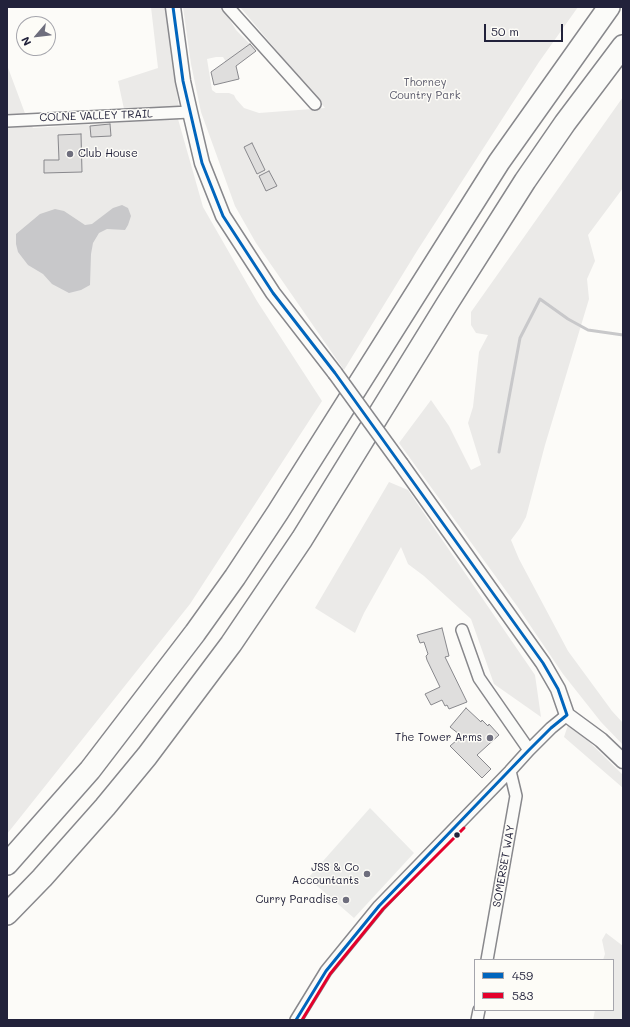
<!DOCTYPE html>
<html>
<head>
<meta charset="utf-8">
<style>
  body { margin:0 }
  #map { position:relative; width:630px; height:1027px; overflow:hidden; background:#fcfbf8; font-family:Mali,sans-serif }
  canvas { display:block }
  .frame { position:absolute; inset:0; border:8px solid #22223b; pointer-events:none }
  .legend { position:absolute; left:474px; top:959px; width:140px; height:52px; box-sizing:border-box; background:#fdfcf7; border:1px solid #a5a5ac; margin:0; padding:5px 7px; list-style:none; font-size:12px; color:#22223b }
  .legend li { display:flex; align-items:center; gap:8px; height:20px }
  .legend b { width:20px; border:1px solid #a5a5ac }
  .north { position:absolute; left:16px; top:16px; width:40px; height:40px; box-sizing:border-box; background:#fdfcf7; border:1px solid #a5a5ac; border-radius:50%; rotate:242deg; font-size:11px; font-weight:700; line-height:16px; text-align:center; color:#22223b }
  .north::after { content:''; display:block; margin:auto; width:14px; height:18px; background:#6e6e7d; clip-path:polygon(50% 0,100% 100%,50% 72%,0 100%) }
  .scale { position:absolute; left:484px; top:24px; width:79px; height:18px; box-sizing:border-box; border:2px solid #22223b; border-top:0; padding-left:5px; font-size:12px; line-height:14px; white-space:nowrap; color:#22223b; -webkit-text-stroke:3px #fdfcf7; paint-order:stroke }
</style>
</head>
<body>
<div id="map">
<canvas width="630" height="1027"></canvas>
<div class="frame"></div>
<ul class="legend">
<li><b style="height:5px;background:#0065bd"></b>459</li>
<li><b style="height:5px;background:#e4002b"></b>583</li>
</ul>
<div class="north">N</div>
<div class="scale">50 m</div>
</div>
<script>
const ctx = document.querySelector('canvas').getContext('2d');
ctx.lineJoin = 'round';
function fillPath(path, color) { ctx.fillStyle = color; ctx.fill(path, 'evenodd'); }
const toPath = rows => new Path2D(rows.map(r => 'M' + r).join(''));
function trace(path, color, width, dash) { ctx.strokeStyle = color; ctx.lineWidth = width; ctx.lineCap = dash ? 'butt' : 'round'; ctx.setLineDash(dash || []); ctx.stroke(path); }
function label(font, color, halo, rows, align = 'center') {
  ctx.font = font + ' Mali,sans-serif'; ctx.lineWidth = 3; ctx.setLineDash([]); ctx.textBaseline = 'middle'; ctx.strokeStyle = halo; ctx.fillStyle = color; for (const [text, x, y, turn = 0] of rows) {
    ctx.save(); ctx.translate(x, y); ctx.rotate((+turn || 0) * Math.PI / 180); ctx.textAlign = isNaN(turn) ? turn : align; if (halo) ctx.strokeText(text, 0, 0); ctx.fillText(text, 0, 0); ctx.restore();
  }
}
const built = toPath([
  [370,808,414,853,354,918,308,878]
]);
const green = toPath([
  [151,7,165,7,179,107,124,109,118,81,158,68],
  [183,7,222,7,236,30,250,44,226,62,223,57,216,57,207,59,212,90,216,93,229,93,234,95,236,99,244,108,259,113,325,108,240,7,578,7,539,62,417,251,344,370,256,243,235,206,201,112,191,64],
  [7,65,26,116,33,128,178,119,203,207,257,301,322,401,190,604,7,834],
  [623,97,623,188,588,235,595,261,587,279,589,299,545,445,526,517,520,528,511,540,519,559,568,651,612,711,623,723,623,745,601,722,563,674,517,606,399,443,431,400,449,426,471,470,481,465,468,423,473,407,479,352,488,335,476,333,471,325,471,312],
  [389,482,408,490,535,675,541,717,494,684,471,619,424,576,408,564,401,547,364,613,355,633,315,608],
  [569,722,623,775,623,788,564,737],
  [606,933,623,946,623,1020,593,1020,595,1010,613,1010,613,960,603,960,605,954,602,940]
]);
const water = toPath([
  [122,205,128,208,131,216,128,225,125,230,107,229,99,233,93,243,91,254,90,285,81,290,69,293,52,284,43,274,28,265,18,252,16,244,16,234,40,214,55,209,64,211,85,225,92,224,113,208]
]);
const stream = toPath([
  [499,452,520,338,540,299,568,319,588,330,623,335]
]);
const building = toPath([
  [250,44,256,51,236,66,239,79,214,85,211,72,250,44],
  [110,124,111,136,91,137,90,126,110,124],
  [81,134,82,172,44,173,44,160,59,160,58,135,81,134],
  [252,143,265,170,257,174,244,147,252,143],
  [269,171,277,186,266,191,259,176,269,171],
  [442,628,449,656,445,657,467,702,449,709,447,705,445,706,442,700,431,705,425,694,440,687,427,660,426,656,428,654,424,642,420,643,417,635,442,628],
  [466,708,481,722,482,720,488,726,489,724,499,735,477,755,491,769,482,778,450,746,457,740,456,739,459,734,450,727,466,708]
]);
const minor = toPath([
  [228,7,315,104],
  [7,121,190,112],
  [462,630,479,678,529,750],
  [487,960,516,796,510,771],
  [296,1020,326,971,379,906,510,771,529,750,551,728,567,715],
  [477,1020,479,1010]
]);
const tertiary = toPath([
  [173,7,183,81,190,112,202,163,223,216,273,293,335,373],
  [401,464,543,663,558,689,567,715,601,740,623,761]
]);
const motorway = toPath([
  [7,864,90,770,195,633,235,577,278,512,499,162,609,7],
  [7,914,42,878,105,807,147,756,231,644,302,539,447,304,525,181,565,123,623,46]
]);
const tertiaryBridge = toPath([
  [335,373,401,464]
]);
const bus1 = toPath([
  [173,7,183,81,202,163,223,216,273,293,335,373,543,663,558,689,567,715,551,728,529,750,379,906,326,971,296,1020]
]);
const bus2 = toPath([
  [302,1020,330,974,383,909,464,828]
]);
const markers = [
  [70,154,4,"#6e6e7d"],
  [490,738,4,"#6e6e7d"],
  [457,835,3.5,"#22223b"],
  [367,874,4,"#6e6e7d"],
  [346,900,4,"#6e6e7d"]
];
const parkNames = [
  ["Thorney",425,83],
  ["Country Park",425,96]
];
const streetNames = [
  ["COLNE VALLEY TRAIL",96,116,-2],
  ["SOMERSET WAY",504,866,-80]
];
const poiNames = [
  ["Club House",78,154,"left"],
  ["The Tower Arms",482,738],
  ["JSS & Co",359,868],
  ["Accountants",359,881],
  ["Curry Paradise",338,900]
];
fillPath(built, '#ebebe9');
fillPath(green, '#ebeae8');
fillPath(water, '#c8c8ca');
trace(stream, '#c8c8ca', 3);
fillPath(building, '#dfdedd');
trace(building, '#88888c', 1);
trace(minor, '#88888c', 14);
trace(tertiary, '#88888c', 17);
trace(motorway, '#88888c', 24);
trace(minor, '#fbfbf9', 11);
trace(tertiary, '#fbfbf9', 14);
trace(motorway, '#fbfbf9', 21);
trace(tertiaryBridge, '#88888c', 17, []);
trace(tertiaryBridge, '#fbfbf9', 14);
trace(bus1, '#0065bd', 3);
trace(bus2, '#e4002b', 3);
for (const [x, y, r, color] of markers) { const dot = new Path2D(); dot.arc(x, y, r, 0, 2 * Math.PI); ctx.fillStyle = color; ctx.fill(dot); trace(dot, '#fdfcf7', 1.5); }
label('11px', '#5a5a6b', '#fdfcf7', parkNames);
label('11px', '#22223b', '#fdfcf7', streetNames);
label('11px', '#22223b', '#fdfcf7', poiNames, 'right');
</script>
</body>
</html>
